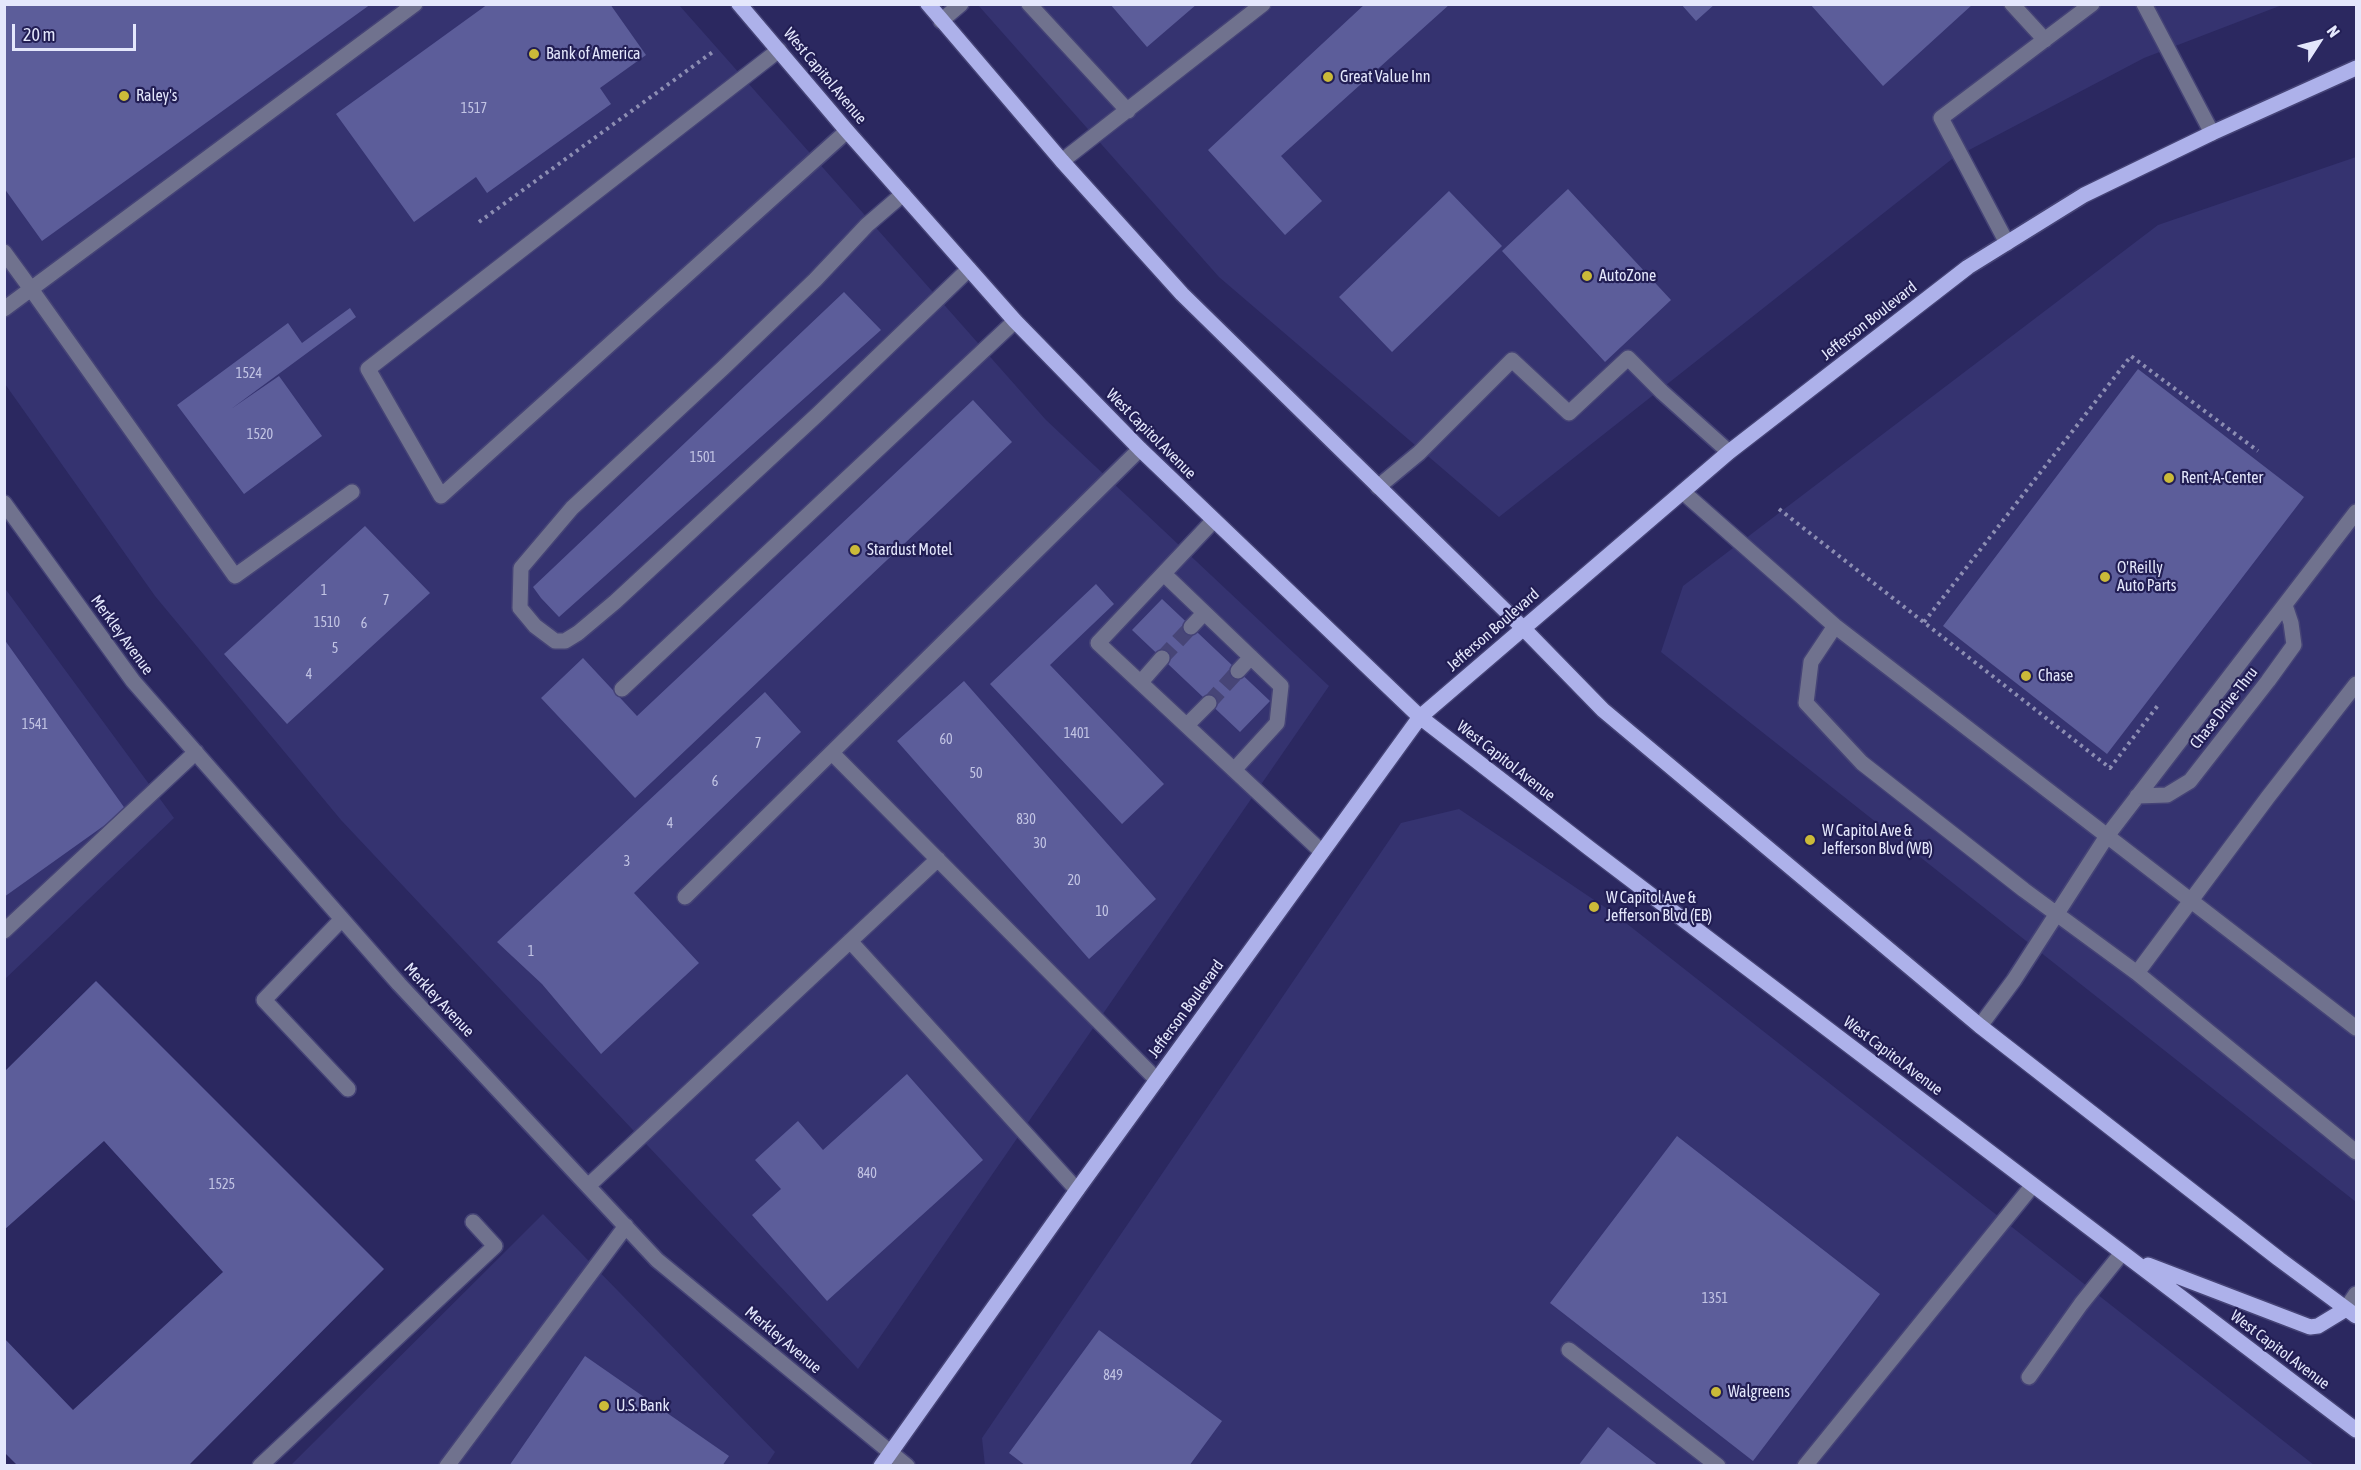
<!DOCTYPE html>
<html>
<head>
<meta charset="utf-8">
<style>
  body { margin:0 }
  #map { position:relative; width:2361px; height:1470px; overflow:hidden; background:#2b2860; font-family:"Asap Condensed",sans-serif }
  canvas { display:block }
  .frame { position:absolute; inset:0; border:6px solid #e4e7fc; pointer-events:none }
  .north { position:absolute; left:2289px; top:12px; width:60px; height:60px; -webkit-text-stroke:4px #221e54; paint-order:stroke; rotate:54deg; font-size:16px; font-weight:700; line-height:24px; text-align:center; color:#e4e7fc }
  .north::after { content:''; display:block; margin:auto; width:21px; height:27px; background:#e4e7fc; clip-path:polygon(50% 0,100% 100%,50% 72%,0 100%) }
  .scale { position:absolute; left:12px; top:24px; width:124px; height:27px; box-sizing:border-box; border:3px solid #e4e7fc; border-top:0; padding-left:8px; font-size:18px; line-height:21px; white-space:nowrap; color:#e4e7fc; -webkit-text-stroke:4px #221e54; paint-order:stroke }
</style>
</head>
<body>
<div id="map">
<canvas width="2361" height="1470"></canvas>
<div class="frame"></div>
<div class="north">N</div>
<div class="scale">20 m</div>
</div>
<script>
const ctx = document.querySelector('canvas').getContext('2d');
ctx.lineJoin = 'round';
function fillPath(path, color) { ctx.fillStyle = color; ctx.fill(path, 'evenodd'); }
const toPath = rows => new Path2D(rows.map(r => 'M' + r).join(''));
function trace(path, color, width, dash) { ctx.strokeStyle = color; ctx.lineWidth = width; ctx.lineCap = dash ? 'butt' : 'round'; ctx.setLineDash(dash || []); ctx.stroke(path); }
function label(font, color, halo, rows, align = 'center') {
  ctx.font = font + ' "Asap Condensed",sans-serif'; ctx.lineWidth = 4.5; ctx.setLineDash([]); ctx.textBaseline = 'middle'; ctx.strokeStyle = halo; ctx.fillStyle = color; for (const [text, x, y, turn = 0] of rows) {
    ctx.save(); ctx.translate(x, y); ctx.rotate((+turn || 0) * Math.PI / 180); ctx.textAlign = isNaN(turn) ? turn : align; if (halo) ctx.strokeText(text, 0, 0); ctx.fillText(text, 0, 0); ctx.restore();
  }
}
const built = toPath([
  [4,5,679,5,1046,420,1329,686,858,1369,341,820,155,596,5,384],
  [978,5,2282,5,2144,58,1952,159,1499,517,1219,277],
  [2356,157,2356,1202,1661,652,1683,586,2158,225],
  [4,587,174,818,5,979,4,979],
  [1459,809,1612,912,2314,1465,985,1466,982,1438,1401,823],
  [543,1214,775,1452,766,1466,290,1466]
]);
const building = toPath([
  [4,4,371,4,42,241,4,188],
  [488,4,610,4,646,55,600,88,611,104,487,193,476,177,414,222,336,114],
  [1110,4,1197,4,1147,47],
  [1365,4,1450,4,1281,156,1322,201,1285,235,1208,150],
  [1681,4,1715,4,1696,21],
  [1810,4,1973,4,1883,86],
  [1568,189,1671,300,1605,362,1502,251],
  [1449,191,1502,246,1392,352,1339,297],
  [844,292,881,330,559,617,541,598,533,587],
  [350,308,356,317,231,409,279,376,322,436,244,494,177,405,288,323,302,343],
  [2138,369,2304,497,2107,754,1943,626],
  [973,400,1012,442,635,798,541,698,583,658,637,716],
  [365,526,430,593,287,724,224,654],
  [1096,584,1114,604,1050,665,1164,784,1122,824,990,684],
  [1162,599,1270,701,1240,732,1132,630],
  [4,639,126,810,4,897],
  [964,681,1156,899,1089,959,897,741],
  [765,692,801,732,634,893,699,963,601,1054,542,984,497,942],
  [96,981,384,1269,188,1466,18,1466,4,1452,4,1338,73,1410,223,1272,104,1141,4,1230,4,1072],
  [907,1074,983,1160,827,1301,752,1215,781,1189,755,1160,798,1121,823,1150],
  [1677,1136,1880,1294,1753,1461,1550,1303],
  [1099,1330,1222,1421,1189,1466,1026,1466,1009,1453],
  [585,1356,729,1456,722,1466,509,1466],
  [1608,1427,1659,1466,1578,1466]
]);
const minorTunnel = toPath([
  [1162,658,1191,627],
  [1209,703,1238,671]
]);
const path = toPath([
  [479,222,714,51],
  [1779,509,2110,768,2159,704],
  [1924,622,2131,356,2258,451]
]);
const minor = toPath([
  [1029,4,1128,111],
  [2012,4,2045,40],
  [2144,4,2212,133],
  [941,21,961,4],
  [779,50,368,369,441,496,847,131],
  [1062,161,1263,4],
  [903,194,867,225,815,280,723,368,572,508,521,568,520,608,535,626,555,641,565,641,578,633,615,602,819,413,969,269],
  [2007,243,1941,118,2092,4],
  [4,252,31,289,415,4],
  [4,309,31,289,235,576,352,492],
  [1378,487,1419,453,1512,360,1569,413,1628,358,1662,392,1729,452],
  [1683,492,1835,626,2356,1028],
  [4,503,133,681,399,984,657,1260,907,1466],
  [1214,520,1098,643,1322,852],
  [1164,574,1281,686,1277,723,1234,770],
  [1835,626,1811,662,1806,703,1862,763,2024,890,2137,973,2356,1152],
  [1191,627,1204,613],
  [1238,671,1251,657],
  [1141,682,1162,658],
  [622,689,1015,321],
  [1187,725,1209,703],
  [832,753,1157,1080],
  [2137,796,2167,795,2190,781,2268,681,2294,645,2291,623,2285,605],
  [685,897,1140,449],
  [342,919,264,1000,348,1089],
  [4,931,196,752],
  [850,941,1077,1190],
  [2137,973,2268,797,2356,684],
  [1980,1026,2014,980,2107,836,2356,512],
  [588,1186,938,859],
  [2346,1309,2356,1294],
  [1569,1350,1718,1466],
  [2029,1377,2081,1304,2122,1253],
  [260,1466,495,1246,473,1222],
  [447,1466,626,1226],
  [1805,1466,2033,1185]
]);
const major = toPath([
  [739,4,847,131,1015,321,1140,449,1420,717,1589,848,2356,1430],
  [928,4,1062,161,1182,294,1523,628,1603,710,1980,1026,2279,1259,2356,1316],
  [2148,1265,2310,1327,2318,1326,2346,1309],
  [881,1466,1077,1190,1420,717,1729,452,1968,267,2084,195,2212,133,2356,68]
]);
const markers = [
  [534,54,6,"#cbba39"],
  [1328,77,6,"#cbba39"],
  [124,96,6,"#cbba39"],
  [1587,276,6,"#cbba39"],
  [2169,478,6,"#cbba39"],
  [855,550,6,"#cbba39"],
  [2105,577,6,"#cbba39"],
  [2026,676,6,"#cbba39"],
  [1810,840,6,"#cbba39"],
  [1594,907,6,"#cbba39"],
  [1716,1392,6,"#cbba39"],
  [604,1406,6,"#cbba39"]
];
const numberNames = [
  ["1517",474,109],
  ["1524",249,374],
  ["1520",260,435],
  ["1501",703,458],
  ["1",324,591],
  ["7",386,601],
  ["1510",327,623],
  ["6",364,624],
  ["5",335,649],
  ["4",309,675],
  ["1541",35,725],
  ["1401",1077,734],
  ["60",946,740],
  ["7",758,744],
  ["50",976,774],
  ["6",715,782],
  ["830",1026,820],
  ["4",670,824],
  ["30",1040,844],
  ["3",627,862],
  ["20",1074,881],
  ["10",1102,912],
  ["1",531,952],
  ["840",867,1174],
  ["1525",222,1185],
  ["1351",1715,1299],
  ["849",1113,1376]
];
const poiNames = [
  ["Bank of America",546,54],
  ["Great Value Inn",1340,77],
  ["Raley's",136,96],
  ["AutoZone",1599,276],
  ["Rent-A-Center",2181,478],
  ["Stardust Motel",867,550],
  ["O'Reilly",2117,568],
  ["Auto Parts",2117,586],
  ["Chase",2038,676],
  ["W Capitol Ave &",1822,831],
  ["Jefferson Blvd (WB)",1822,849],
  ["W Capitol Ave &",1606,898],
  ["Jefferson Blvd (EB)",1606,916],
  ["Walgreens",1728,1392],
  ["U.S. Bank",616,1406]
];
const streetNames = [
  ["West Capitol Avenue",825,76,50],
  ["Jefferson Boulevard",1869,321,-38],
  ["West Capitol Avenue",1151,434,45],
  ["Jefferson Boulevard",1493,630,-41],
  ["Merkley Avenue",122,635,54],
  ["Chase Drive-Thru",2224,708,-52],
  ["West Capitol Avenue",1506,761,38],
  ["Merkley Avenue",439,1000,47],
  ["Jefferson Boulevard",1186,1009,-54],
  ["West Capitol Avenue",1893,1056,37],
  ["Merkley Avenue",783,1340,40],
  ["West Capitol Avenue",2280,1350,37]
];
fillPath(built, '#353370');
fillPath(building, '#5c5d9a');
trace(minorTunnel, '#474577', 15, [15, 8]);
trace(minor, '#454376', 18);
trace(major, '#454376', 18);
trace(path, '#8d8eb3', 4, [3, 4.5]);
trace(minor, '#70728e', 15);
trace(major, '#adb1ea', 15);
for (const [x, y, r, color] of markers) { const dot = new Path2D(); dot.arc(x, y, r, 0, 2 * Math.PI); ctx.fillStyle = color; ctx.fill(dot); trace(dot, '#221e54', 2); }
label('14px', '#c2c4e4', null, numberNames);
label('16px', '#e4e7fc', '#221e54', poiNames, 'left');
label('16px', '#e4e7fc', '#221e54', streetNames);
</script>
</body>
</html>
